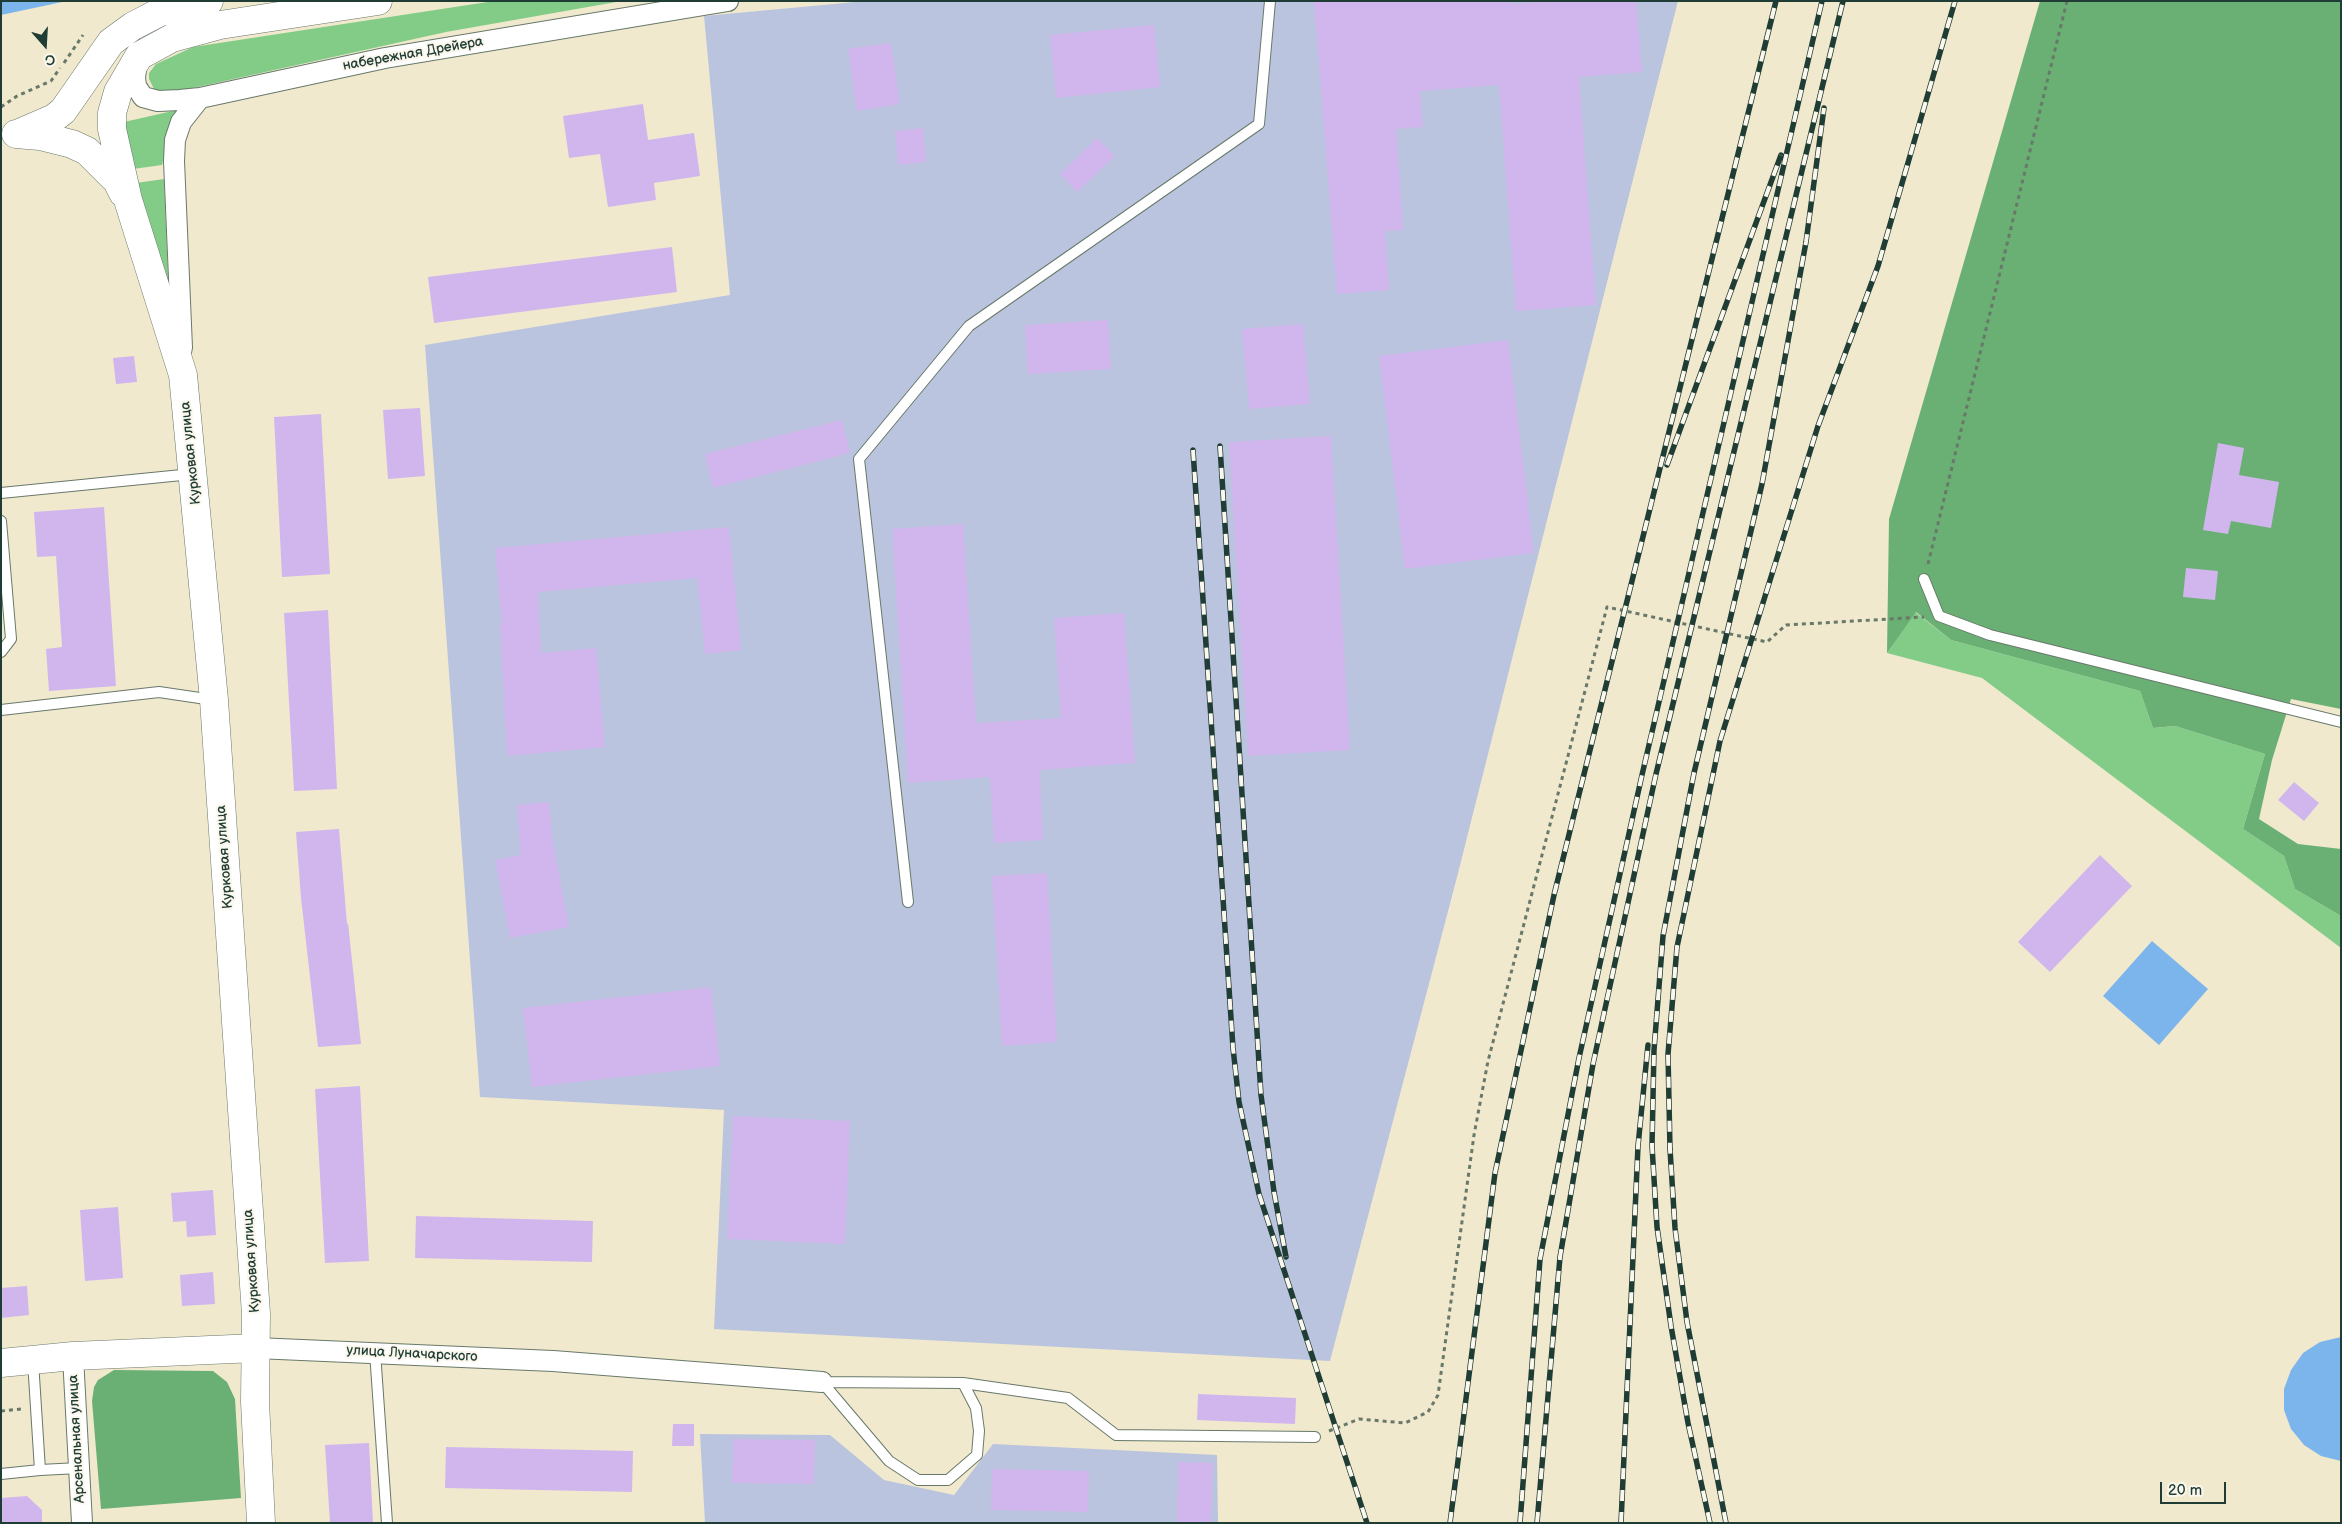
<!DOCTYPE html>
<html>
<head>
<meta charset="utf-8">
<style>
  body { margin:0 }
  #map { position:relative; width:2342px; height:1524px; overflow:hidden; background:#f1e9ce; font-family:"Balsamiq Sans",sans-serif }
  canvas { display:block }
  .frame { position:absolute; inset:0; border:2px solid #1f3d34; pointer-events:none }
  .north { position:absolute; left:20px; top:20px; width:50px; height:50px; -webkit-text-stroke:4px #fbf7ec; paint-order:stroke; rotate:161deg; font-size:14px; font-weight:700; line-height:20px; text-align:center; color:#1f3d34 }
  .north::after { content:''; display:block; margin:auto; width:18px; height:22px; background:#1f3d34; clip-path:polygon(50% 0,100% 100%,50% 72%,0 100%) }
  .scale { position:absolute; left:2160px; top:1482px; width:66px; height:22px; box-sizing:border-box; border:2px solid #1f3d34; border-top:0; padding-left:6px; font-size:15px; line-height:18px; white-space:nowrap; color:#1f3d34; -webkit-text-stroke:4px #fbf7ec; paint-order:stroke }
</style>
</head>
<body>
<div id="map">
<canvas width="2342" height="1524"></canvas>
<div class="frame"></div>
<div class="north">С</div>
<div class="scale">20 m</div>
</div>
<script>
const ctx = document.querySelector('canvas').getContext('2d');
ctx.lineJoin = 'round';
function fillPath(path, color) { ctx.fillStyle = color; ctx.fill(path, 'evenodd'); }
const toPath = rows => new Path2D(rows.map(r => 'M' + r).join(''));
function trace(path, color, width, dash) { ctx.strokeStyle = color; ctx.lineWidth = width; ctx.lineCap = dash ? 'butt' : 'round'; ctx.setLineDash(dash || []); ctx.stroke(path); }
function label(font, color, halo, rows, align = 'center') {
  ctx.font = font + ' "Balsamiq Sans",sans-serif'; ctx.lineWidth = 4; ctx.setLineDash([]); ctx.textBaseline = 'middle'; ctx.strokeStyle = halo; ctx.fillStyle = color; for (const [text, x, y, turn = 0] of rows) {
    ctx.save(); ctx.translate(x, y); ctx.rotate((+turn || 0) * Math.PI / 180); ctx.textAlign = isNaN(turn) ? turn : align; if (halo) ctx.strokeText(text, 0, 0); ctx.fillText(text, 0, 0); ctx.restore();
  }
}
const industrial = toPath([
  [866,1,1678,1,1457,877,1330,1361,714,1329,724,1110,480,1097,425,345,730,295,704,16],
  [700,1434,830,1435,884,1480,954,1495,993,1444,1217,1455,1218,1523,705,1523]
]);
const green = toPath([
  [494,1,622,1,446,32,166,94,155,91,149,79,149,73,156,64,193,47],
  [177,110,168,137,162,165,133,169,124,122],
  [164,179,169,300,136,183],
  [1915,612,1951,640,2140,691,2153,728,2175,726,2265,754,2243,829,2284,856,2295,889,2341,916,2341,948,1982,678,1887,653]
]);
const forest = toPath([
  [2040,1,2341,1,2341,709,2291,699,2272,760,2259,819,2298,844,2341,849,2341,916,2295,889,2284,856,2243,829,2265,754,2175,726,2153,728,2140,691,1951,640,1916,612,1887,653,1889,519],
  [114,1370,213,1371,227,1382,235,1399,241,1498,101,1509,92,1401,94,1387,98,1380]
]);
const water = toPath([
  [1,1,67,1,1,15],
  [2152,941,2208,989,2159,1045,2103,996],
  [2341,1337,2341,1461,2321,1456,2304,1445,2291,1429,2284,1410,2284,1389,2291,1370,2303,1353,2320,1342]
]);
const building = toPath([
  [1314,1,1511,1,1511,4,1551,1,1636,1,1642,72,1579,77,1596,305,1516,311,1499,85,1420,91,1423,127,1396,129,1403,230,1385,231,1389,290,1337,294],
  [1154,25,1160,87,1056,98,1050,35],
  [891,43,900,104,857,111,848,49],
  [643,104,648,140,694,133,700,176,654,183,656,200,608,207,600,154,569,158,563,116],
  [923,128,926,162,898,165,895,131],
  [1097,138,1115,156,1077,192,1060,174],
  [672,247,677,292,434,323,428,277],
  [1108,320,1111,369,1028,374,1025,325],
  [1303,324,1310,404,1249,409,1242,329],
  [1508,340,1534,553,1405,569,1379,356],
  [134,356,137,382,116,384,113,358],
  [420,408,425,476,388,479,383,410],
  [321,414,330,574,282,577,274,417],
  [842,420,850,453,713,488,705,454],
  [1331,436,1350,750,1248,756,1229,442],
  [2218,443,2244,448,2239,475,2279,482,2271,528,2231,521,2228,534,2203,530],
  [104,507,116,686,49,691,46,649,62,647,56,556,37,557,34,512],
  [963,524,976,723,1061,718,1054,618,1124,613,1135,763,1040,770,1043,840,994,843,990,777,908,783,892,529],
  [729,527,741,650,705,654,697,578,538,592,541,653,596,648,605,747,507,756,500,625,502,625,495,548],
  [2186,568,2218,571,2215,600,2183,597],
  [328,610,337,789,294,791,284,613],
  [2294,782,2319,803,2304,821,2278,800],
  [549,802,552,836,569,927,510,938,495,860,521,855,517,805],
  [339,829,347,924,348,923,361,1044,318,1047,301,898,296,832],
  [2100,855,2132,886,2050,972,2018,942],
  [1047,873,1057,1042,1002,1046,992,876],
  [711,987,720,1066,532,1087,523,1008],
  [360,1086,369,1261,325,1263,315,1089],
  [733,1116,850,1121,845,1244,727,1239],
  [213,1190,216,1235,187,1237,186,1221,173,1222,171,1193],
  [118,1207,123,1278,85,1281,80,1210],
  [416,1216,593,1221,592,1262,415,1258],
  [213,1272,215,1304,182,1306,180,1275],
  [27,1286,29,1315,1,1318,1,1288],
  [1198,1394,1296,1398,1295,1424,1197,1420],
  [673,1424,694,1424,694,1446,672,1446],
  [733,1439,815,1440,814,1484,732,1483],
  [369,1443,373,1523,330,1523,325,1445],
  [446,1447,633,1451,632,1492,445,1488],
  [1178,1462,1213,1463,1211,1523,1177,1523],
  [992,1469,1089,1471,1088,1512,991,1510],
  [27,1496,42,1510,42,1523,1,1523,1,1498]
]);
const path = toPath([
  [64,63,83,35],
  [1,107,17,96,51,81,60,68],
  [1928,564,2067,1],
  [1,1411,22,1409],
  [1329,1431,1359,1419,1405,1423,1428,1412,1438,1395,1474,1135,1488,1061,1607,607,1767,642,1786,625,1924,617]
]);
const lane = toPath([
  [1,493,192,474],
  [1,521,11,639,1,652],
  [1924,579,1939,616,1990,635,2341,722],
  [1,710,159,692,213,700],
  [908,902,859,459,969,326,1259,124,1270,1],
  [375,1352,387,1523],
  [33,1361,40,1470,79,1468],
  [822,1382,963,1383,1068,1398,1116,1435,1315,1437],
  [822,1382,889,1461,918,1480,948,1480,977,1455,979,1431,976,1408,963,1383],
  [1,1474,40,1470]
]);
const street = toPath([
  [137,61,135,78,136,86,143,97,158,101,180,100,200,98,385,58,728,1],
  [182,348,174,161,175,140,181,122,200,98],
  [256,1348,553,1361,822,1382],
  [73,1356,82,1523]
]);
const secondary = toPath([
  [16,134,40,136,72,144,87,151,117,181,123,193],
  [17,134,54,118,63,111,111,42,133,26,160,12,209,1],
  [1,1363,73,1356,256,1348],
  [261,1523,255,1402,256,1314,214,700,183,375,128,200,112,129,112,113,118,92,139,56,172,38,220,25,378,1]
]);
const rail = toPath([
  [1220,446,1261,1095,1274,1192,1286,1257],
  [1193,450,1233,1048,1239,1102,1259,1194,1367,1523],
  [1667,465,1781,155],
  [1450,1523,1495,1173,1554,895,1776,1],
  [1520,1523,1540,1259,1579,1058,1642,775,1822,1],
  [1537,1523,1560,1257,1593,1064,1656,774,1843,1],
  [1621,1523,1638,1146,1648,1045],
  [1710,1523,1688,1423,1671,1326,1657,1227,1652,1146,1654,1050,1663,936,1694,773,1762,484,1806,242,1824,108],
  [1726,1523,1687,1322,1675,1228,1670,1149,1668,1054,1677,947,1720,741,1818,426,1878,266,1955,1]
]);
const streetNames = [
  ["набережная Дрейера",413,54,-10],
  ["Курковая улица",191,453,-96],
  ["Курковая улица",225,857,-94],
  ["Курковая улица",252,1261,-94],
  ["улица Луначарского",412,1354,3],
  ["Арсенальная улица",77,1439,-93]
];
fillPath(industrial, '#bac4de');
fillPath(green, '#83cc88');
fillPath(forest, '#6ab074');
fillPath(water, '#7cb4ec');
fillPath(building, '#d1b6ed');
trace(lane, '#68796a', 12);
trace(street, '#68796a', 22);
trace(secondary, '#68796a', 29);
trace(path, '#68796a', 3, [4, 4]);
trace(lane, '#fff', 10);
trace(street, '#fff', 20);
trace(secondary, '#fff', 28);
trace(rail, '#1f3d34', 5.5);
trace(rail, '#fbf7ec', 4, [11]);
label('14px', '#1f3d34', '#fbf7ec', streetNames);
</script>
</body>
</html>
